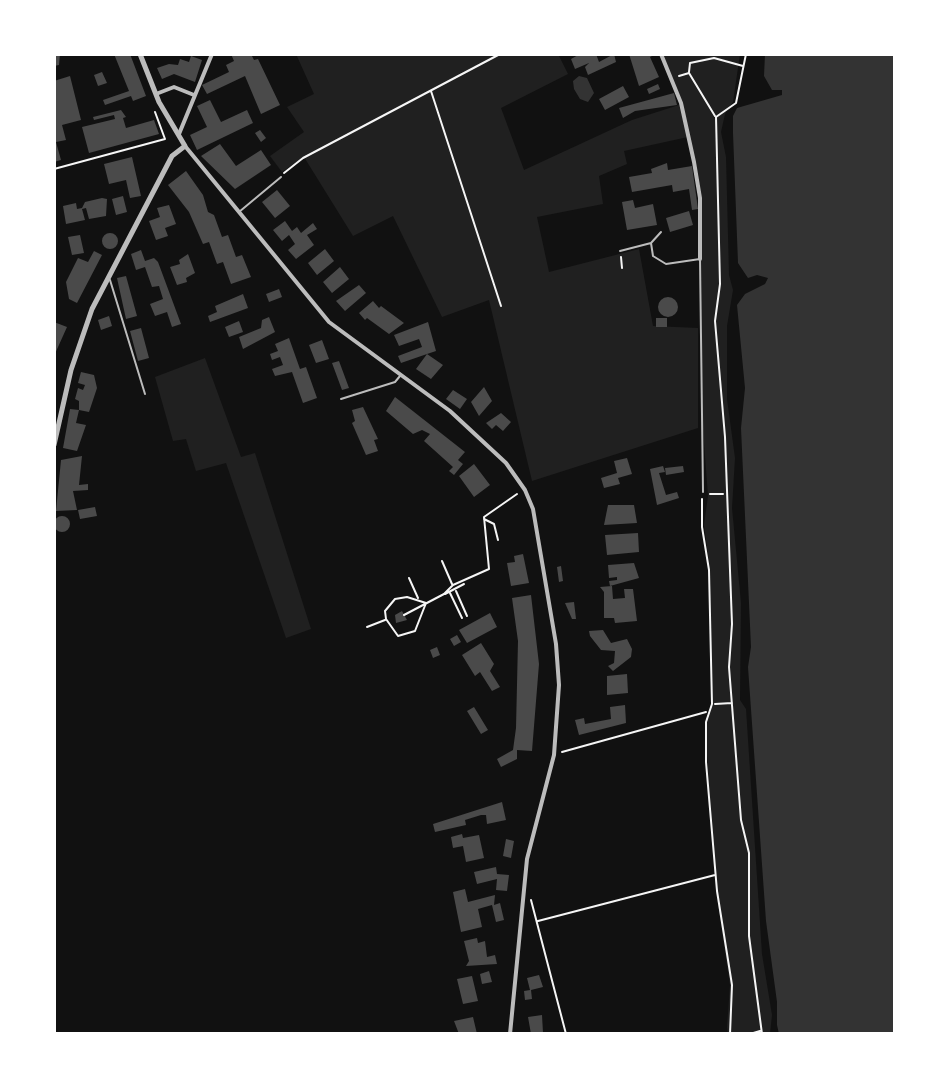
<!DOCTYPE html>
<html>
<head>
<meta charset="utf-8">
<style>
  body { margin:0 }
  #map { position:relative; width:949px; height:1088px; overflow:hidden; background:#111; font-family:"Nunito Sans",sans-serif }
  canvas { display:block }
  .frame { position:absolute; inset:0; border:56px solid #fff; pointer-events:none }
</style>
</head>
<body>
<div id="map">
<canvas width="949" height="1088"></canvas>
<div class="frame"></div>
</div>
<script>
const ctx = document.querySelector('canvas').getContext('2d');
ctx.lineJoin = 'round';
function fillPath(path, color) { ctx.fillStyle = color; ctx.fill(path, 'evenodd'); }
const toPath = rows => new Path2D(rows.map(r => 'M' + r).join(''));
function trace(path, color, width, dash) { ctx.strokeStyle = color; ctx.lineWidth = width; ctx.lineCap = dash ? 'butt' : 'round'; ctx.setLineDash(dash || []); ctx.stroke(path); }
const green = toPath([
  [296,54,558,54,568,74,501,108,524,170,632,120,679,105,688,137,624,151,627,164,599,176,603,204,537,217,549,272,639,249,653,326,698,328,698,428,532,481,489,300,442,317,393,216,353,236,304,157,282,172,270,156,304,132,287,107,314,94],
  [663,54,740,54,733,102,725,114,721,132,726,157,729,275,733,290,727,326,727,399,735,458,732,508,741,603,740,700,746,709,762,954,772,1015,770,1034,728,1034,727,1027,730,985,716,891,705,726,713,704,710,570,704,525,708,496,703,429,700,188,679,94],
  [205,358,241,457,255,453,311,629,286,638,226,463,196,471,186,439,173,441,155,377]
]);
const water = toPath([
  [765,54,895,54,895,1034,779,1034,777,1025,777,1002,766,921,748,667,751,647,741,428,745,388,737,305,745,294,765,284,768,278,757,275,748,278,738,263,733,133,733,116,737,108,782,95,782,90,772,90,764,76],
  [579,76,587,78,594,93,588,102,580,99,574,89,573,81]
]);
const building = toPath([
  [54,54,60,54,59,65,54,66],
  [114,54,130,54,146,96,133,101,131,96,105,105,103,100,129,91],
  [231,54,251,54,254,60,258,59,280,105,261,114,245,76,207,94,202,85,229,72,226,65,234,61],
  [580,54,596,54,599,62,614,54,616,62,588,75,585,67,589,63,575,69,571,59],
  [629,54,656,54,650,57,659,77,639,86],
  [191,56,202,60,195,82,174,74,162,79,157,68,169,64,178,65,180,59,189,62],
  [102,72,107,83,98,86,94,75],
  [70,76,81,120,62,125,66,140,56,142,61,160,54,162,54,81],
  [658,84,660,89,649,94,647,89],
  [623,86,629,97,605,110,599,99],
  [674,93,677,105,635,111,623,118,619,108],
  [210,100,221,122,247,110,253,123,197,150,190,135,207,127,197,106],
  [121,110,126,117,123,118,126,128,154,120,159,134,89,153,82,127,115,119,114,115,94,120,93,117],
  [260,130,266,138,261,142,255,133],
  [220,144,236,166,261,150,271,165,235,189,201,156],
  [132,157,141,196,130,198,126,180,109,184,104,164],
  [667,163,668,170,692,166,698,209,692,210,689,189,673,192,672,185,632,192,629,177,652,173,651,169],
  [186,171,203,195,208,212,214,215,222,237,228,235,236,257,242,255,251,277,231,284,223,262,217,264,209,242,203,244,189,212,168,185],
  [277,190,290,206,275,218,262,202],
  [123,196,127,212,116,215,112,199],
  [102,198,107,199,106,216,89,219,86,208,82,209,85,220,66,224,63,206,76,203,77,209,82,208,85,202],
  [633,200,635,208,653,204,657,225,627,230,622,202],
  [169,205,176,224,165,228,168,236,156,240,149,221,160,217,157,208],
  [689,211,693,225,670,232,666,218],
  [285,221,292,231,297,227,301,233,313,223,317,229,307,235,314,245,296,259,288,250,295,244,289,235,282,241,273,230],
  '102 241a8 8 0 1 1 16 0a8 8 0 1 1-16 0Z',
  [80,235,84,253,72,255,68,237],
  [325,249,334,261,317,275,308,263],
  [141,250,145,261,154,258,158,262,181,324,172,327,167,312,155,316,150,304,163,299,159,286,152,287,145,267,136,270,131,254],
  [94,251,102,255,77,303,69,299,66,282,78,258,88,262],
  [188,254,195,273,186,278,187,282,177,285,170,267,180,264,179,260],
  [340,267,349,279,332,293,323,282],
  [126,276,137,316,126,319,117,278],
  [359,285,366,293,345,311,336,301],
  [279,289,282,297,269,302,266,294],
  [243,294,248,308,210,322,208,316,217,312,215,306],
  '658 307a10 10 0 1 1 20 0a10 10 0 1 1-20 0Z',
  [373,301,379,308,381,306,404,323,389,334,367,318,365,320,359,313],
  [109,316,112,326,101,330,98,320],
  [269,317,275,332,243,349,239,337,261,328,262,320],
  [656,318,667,318,667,327,656,327],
  [239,321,243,332,229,337,225,327],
  [54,322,67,327,54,356],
  [428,322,436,351,427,354,443,365,431,379,416,369,427,354,401,363,398,356,422,347,419,339,399,346,394,335],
  [141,328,149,358,138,361,130,331],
  [289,338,300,369,306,367,317,398,303,403,292,372,275,376,272,369,283,365,280,357,272,360,270,354,278,351,275,344],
  [322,340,329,359,316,363,309,345],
  [339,361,349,388,342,390,332,363],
  [81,372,94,375,97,388,89,412,79,410,76,423,86,425,77,451,63,448,70,409,79,410,79,401,75,399,78,388,83,390,85,385,78,383],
  [484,387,492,401,479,416,471,402],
  [453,390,467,399,460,409,446,399],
  [395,397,465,452,458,460,463,464,454,475,449,471,453,467,424,441,430,434,422,430,413,434,386,411],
  [363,407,378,439,374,440,378,451,366,455,352,423,355,421,352,410],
  [501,413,511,422,503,431,496,425,492,429,486,423],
  [82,456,79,485,88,484,88,490,73,491,77,510,56,511,61,460],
  [627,458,632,474,618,478,620,484,604,488,601,478,617,473,614,461],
  [474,464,490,485,474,497,459,476],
  [663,466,665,472,659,473,666,495,677,492,679,498,657,505,650,469],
  [683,466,684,472,666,475,665,468],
  [608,505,634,505,637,523,604,525],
  [95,507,97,516,80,519,78,510],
  '54 524a8 8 0 1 1 16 0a8 8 0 1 1-16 0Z',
  [638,533,639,552,607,555,605,535],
  [523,554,529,583,511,586,507,563,515,562,514,556],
  [634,563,639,578,610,586,609,581,617,580,617,577,609,578,608,565],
  [561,566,563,581,559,582,557,567],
  [612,586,613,599,625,598,624,589,633,589,637,621,615,623,614,618,604,618,604,592,600,587],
  [531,595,539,664,532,751,517,750,517,759,501,767,497,759,513,750,516,728,518,641,512,598],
  [574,602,576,619,572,619,565,603],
  [402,611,407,620,396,623,395,615],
  [490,613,497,627,467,643,459,630],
  [603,630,611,643,627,639,632,649,631,657,613,671,608,666,614,663,615,651,601,650,590,636,589,631],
  [457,635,461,642,454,646,450,639],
  [481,643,494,664,490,671,500,687,492,691,480,672,475,676,462,655],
  [437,647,440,655,433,658,430,650],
  [627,674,628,693,607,695,607,676],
  [625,705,626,723,579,735,575,720,584,718,585,724,611,719,610,707],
  [474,707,488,730,481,734,467,711],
  [502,802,506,820,487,824,486,815,481,815,465,820,466,825,435,832,433,824],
  [462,834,463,838,479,835,484,858,466,862,463,846,453,848,451,837],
  [506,839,514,841,511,858,503,856],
  [496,867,497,874,509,875,507,891,496,890,497,879,477,884,474,872],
  [465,889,468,902,495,895,494,905,500,903,504,920,496,922,492,905,478,909,482,927,461,932,453,892],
  [477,938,478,943,485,941,487,957,495,955,497,964,466,966,469,961,464,941],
  [489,971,492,982,482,984,480,974],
  [539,975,543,987,531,990,532,999,525,1000,524,991,530,990,527,978],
  [472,976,478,1001,463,1004,457,979],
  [542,1015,543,1033,531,1034,528,1017],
  [473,1017,477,1034,459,1034,454,1021]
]);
const path = toPath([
  [746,54,736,103,716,117,720,284,715,321,725,437,732,624,729,667,741,820,749,853,749,936,762,1034],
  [689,72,690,63,714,58,743,66],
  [679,76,689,73,715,116],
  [431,91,501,306],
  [54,169,165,139,155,112],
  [284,173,303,158,500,54],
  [621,257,622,268],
  [710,494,723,494],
  [702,499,702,527,709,570,712,704,706,722,706,762,717,891,732,985,730,1034],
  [484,519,494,524,498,540],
  [442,561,452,584],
  [409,578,418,598],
  [456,591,467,616],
  [450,593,462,618],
  [445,594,464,584],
  [407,597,426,603,415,631,398,636,386,619,385,611,395,599,407,597],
  [404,615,444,594,453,585,489,569,484,517,517,494],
  [367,627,385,620],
  [715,704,732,703],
  [562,752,706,712],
  [531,900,566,1034],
  [538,921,715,875],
  [750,1034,760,1031]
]);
const service = toPath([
  [239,212,281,177],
  [651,243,653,256,666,264,700,259,703,492],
  [620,251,651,243,661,232],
  [110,280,145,394],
  [341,399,395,382,400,376]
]);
const minor = toPath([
  [661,54,681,103,694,162,700,198,700,259],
  [156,94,174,87,194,95],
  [179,134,212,54],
  [185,146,329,322,450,411,506,463,525,490,533,509,556,644,559,685,554,755,527,859,510,1034]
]);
const tertiary = toPath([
  [54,445,71,370,92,309,172,156,185,146,159,102,140,54]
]);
fillPath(green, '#202020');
fillPath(water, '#333');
fillPath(building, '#4a4a4a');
trace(path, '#f5f5f5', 2);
trace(service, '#bcbcbc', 2);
trace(minor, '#bcbcbc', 4);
trace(tertiary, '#bcbcbc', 5);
</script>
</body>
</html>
